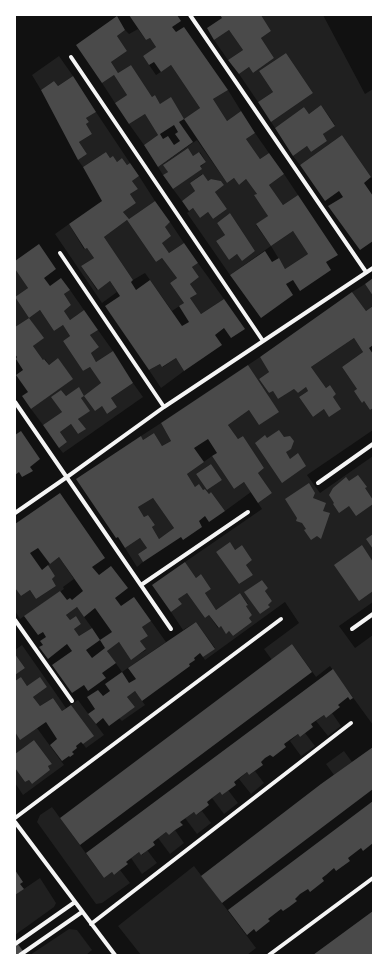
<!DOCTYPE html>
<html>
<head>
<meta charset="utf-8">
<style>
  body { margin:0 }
  #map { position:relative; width:388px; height:970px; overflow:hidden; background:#111; font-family:"Archivo Narrow",sans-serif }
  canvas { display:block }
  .frame { position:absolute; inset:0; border:16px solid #fff; pointer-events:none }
</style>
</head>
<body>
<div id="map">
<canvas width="388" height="970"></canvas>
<div class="frame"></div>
</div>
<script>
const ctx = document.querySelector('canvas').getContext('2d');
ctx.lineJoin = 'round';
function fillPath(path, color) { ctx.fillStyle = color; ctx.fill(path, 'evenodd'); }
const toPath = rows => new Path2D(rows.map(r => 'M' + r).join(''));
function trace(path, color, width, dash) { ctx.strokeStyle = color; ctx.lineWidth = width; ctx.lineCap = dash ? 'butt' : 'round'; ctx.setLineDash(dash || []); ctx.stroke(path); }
const green = toPath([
  [261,15,323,15,365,94,373,89,373,180,342,135,300,165,293,156,307,146,311,152,327,141,323,134,335,125,321,105,309,114,304,107,275,128,271,122,313,93,286,53,259,71,273,92,258,102,239,74,249,67,253,73,274,58,261,38,271,31],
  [138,29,146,40,150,38,156,47,143,56,156,75,171,65,200,108,184,119,160,104,155,95,152,97,131,65,118,73,111,62,127,51,117,36,125,30,129,34],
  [229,30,243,50,228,60,214,40],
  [59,56,73,76,58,86,54,81,41,90,32,75],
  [114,75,127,95,115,103,102,83],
  [228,90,241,111,227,121,213,99],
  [96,112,130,163,127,165,122,158,117,162,113,157,110,158,106,152,83,167,78,160,87,154,79,142,92,134,86,124,89,122,86,118],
  [145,114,158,135,144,145,129,124],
  [255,133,269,153,260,159,246,139],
  [197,140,227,183,234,178,239,185,246,179,257,194,268,216,256,225,271,246,293,231,308,254,285,269,271,246,230,275,187,213,193,208,200,218,208,212,213,219,227,209,215,192,224,185,221,181,211,179,208,181,202,174,190,183,195,191,182,201,173,189,206,162,200,152,193,156,188,148,164,164,168,172,163,175,158,167],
  [230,213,255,251,242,260,237,254,229,260,216,241,225,235,217,223],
  [284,174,298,195,283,205,269,185],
  [139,176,155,201,129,219,123,212,136,203,130,194,138,189,132,181],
  [127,220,156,262,162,258,177,278,170,283,184,303,172,311,145,273,133,280,104,237],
  [170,222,184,243,169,253,162,243,165,227],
  [69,224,84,249,87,248,94,258,81,266,97,290,110,281,117,292,102,303,55,234],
  [198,263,224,299,201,314,190,298,197,294,190,284,199,277,192,267],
  [15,269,28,288,15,297],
  [365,284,373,296,373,306,366,311,352,292],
  [70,290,84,310,70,320,64,311,71,305,64,294],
  [15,297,29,318,40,310,54,331,63,325,70,336,63,341,83,371,90,367,101,383,102,406,107,414,117,407,111,398,133,383,143,397,63,453,59,448,67,442,60,432,71,424,78,434,85,429,78,419,89,411,81,398,84,396,79,388,66,396,61,390,52,397,62,412,43,425,31,409,72,379,58,358,49,365,45,359,43,360,33,346,43,338,29,318,15,327],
  [98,330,113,351,96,362,91,353,99,347,90,335],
  [354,338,363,352,342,367,357,389,362,403,364,401,370,410,373,408,373,430,307,475,320,493,373,456,373,602,339,626,355,648,373,635,373,725,330,666,316,677,292,644,272,660,264,649,299,623,285,602,205,660,203,657,215,648,196,622,183,630,171,612,182,604,178,599,187,593,205,618,209,615,218,628,221,626,226,633,229,631,233,636,252,622,249,618,252,615,246,606,248,604,240,593,216,610,205,593,211,589,201,574,196,578,185,562,262,509,258,503,272,493,258,473,264,468,243,436,238,439,228,425,249,410,278,412,248,365,260,357,269,372,259,379,269,393,273,391,278,399,294,389,298,393,306,387,308,391,299,397,313,417,324,409,333,397,336,394,330,385,326,388,311,367],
  [242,545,252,560,246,565,253,575,239,584,216,552,235,550],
  [262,580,268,588,265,591,272,601,268,605,269,607,260,614,245,592],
  [176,358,184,371,161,388,149,370,160,364,163,367],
  [161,423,171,441,162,446,154,433,143,440,141,436],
  [212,456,234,489,244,482,251,492,225,511,211,492,209,494,205,489,203,490,195,487,187,474],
  [211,464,222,480,207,490,196,474],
  [153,498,174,528,159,539,152,527,155,525,148,515,144,517,138,507],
  [140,538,147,548,138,554,143,562,137,567,125,548],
  [59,557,74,579,63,587,64,589,20,619,15,611,15,588,21,596,30,590,36,599,56,586,52,579,55,576,48,565],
  [77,607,92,628,79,636,74,629,81,624,76,616,70,620,66,615],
  [151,621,166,642,122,672,107,651,119,642,131,659,146,650,140,641,148,636,142,627],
  [22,645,66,708,62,711,53,698,40,706,33,697,47,687,40,678,27,686,21,677,15,681,15,675,25,668,15,654,15,650],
  [135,691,145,705,122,721,119,718,135,707,127,697],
  [78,700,104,735,86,748,83,744,71,705],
  [332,713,341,726,328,736,316,721,324,715,326,718],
  [37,728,64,765,23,795,15,783,15,768,25,782,29,780,32,784,50,770,48,766,52,764,34,740,15,754,15,732,20,739],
  [305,733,315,746,301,756,290,741,298,734,300,737],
  [344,751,352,762,334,775,326,764],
  [255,771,264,783,251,794,239,779,247,772,249,775],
  [228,790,238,803,224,814,212,798,220,792,222,795],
  [52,807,104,878,112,872,114,875,120,870,130,883,102,903,96,904,37,822,40,815],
  [202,811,211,823,197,834,185,818,194,812,196,815],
  [175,830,184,843,170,854,158,838,166,832,169,835],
  [147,850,157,863,142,874,131,858,139,852,142,855],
  [194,866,256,948,247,955,141,955,118,926],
  [40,878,56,903,54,907,15,935,15,895],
  [69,929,77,930,92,950,86,955,30,955]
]);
const building = toPath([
  [129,15,177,15,181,21,172,27,176,32,184,27,228,90,213,99,227,121,241,111,255,133,246,139,260,159,269,153,284,174,269,185,283,205,298,195,338,255,326,262,331,270,300,291,293,280,286,284,293,295,261,318,230,275,265,251,272,262,279,258,285,269,308,254,293,231,271,246,256,224,268,216,254,195,257,194,246,179,239,185,234,178,227,183,184,119,200,108,171,65,161,72,154,62,149,65,143,56,156,47,150,38,146,40],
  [220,15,261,15,271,31,261,38,274,58,253,73,249,67,239,74,228,60,243,50,229,30,214,40,207,28,222,18],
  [117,16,125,30,117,36,127,51,111,62,118,73,131,65,152,97,155,95,160,104,171,97,184,119,179,122,193,142,158,167,144,145,158,135,145,114,129,124,115,103,127,95,114,75,102,83,76,45],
  [174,125,178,132,175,134,180,141,174,145,168,136,163,139,160,134],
  [286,53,313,93,271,122,258,102,273,92,259,71],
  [73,76,96,112,86,118,89,122,86,124,92,134,79,142,87,154,78,160,41,90,54,81,58,86],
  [321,105,335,126,323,134,327,141,311,152,307,146,293,156,275,128,304,107,309,114],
  [342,135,371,177,364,183,373,196,373,221,372,221,373,223,373,241,360,250,328,206,343,197,339,191,325,201,300,165],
  [188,148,193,156,199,152,206,162,200,166,202,169,173,189,163,175,168,172,163,165],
  [106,152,110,158,113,156,117,162,122,158,127,165,130,163,139,176,132,181,138,189,130,194,136,203,123,212,129,219,155,201,170,222,165,227,171,236,162,243,169,253,184,243,198,263,192,267,199,277,190,284,197,294,190,298,201,314,224,299,245,329,231,338,224,328,215,335,222,345,184,371,176,358,162,367,160,364,149,370,105,306,120,296,110,281,98,290,81,266,94,258,87,248,85,249,69,224,102,201,83,167],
  [127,220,156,262,162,258,177,278,170,283,184,303,179,306,189,322,182,326,150,280,136,290,131,282,133,280,104,237],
  [203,174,208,181,211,179,221,181,224,185,215,192,227,209,213,219,208,212,200,218,193,208,189,211,182,201,195,191,190,183],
  [230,213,255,251,242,261,237,254,229,260,216,241,225,235,217,223],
  [39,244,56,269,44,278,50,286,61,278,70,290,64,294,71,305,64,311,70,320,84,310,98,330,90,335,99,347,91,353,96,362,113,351,133,383,111,398,117,407,107,414,102,406,95,411,84,396,101,383,90,367,83,371,63,341,70,336,63,325,54,331,40,310,29,318,15,297,28,288,15,269,15,261],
  [373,278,373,296,365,284],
  [352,292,366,311,373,306,373,345,369,348,373,354,373,408,370,410,364,401,362,403,354,391,357,389,342,367,363,352,354,338,311,367,326,388,330,385,336,394,333,397,341,409,329,417,324,409,313,417,299,397,308,391,306,387,298,393,294,389,278,399,273,391,269,393,259,379,269,372,260,357],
  [29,318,44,338,33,346,43,360,44,359,49,365,58,358,73,379,31,409,22,396,28,392,16,375,23,370,16,359,17,357,15,354,15,327],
  [248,365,279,412,259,425,249,410,228,425,238,439,243,436,264,468,258,473,272,493,258,503,244,482,234,489,212,456,217,453,208,439,194,448,204,462,187,474,195,487,199,484,203,490,205,489,209,494,211,492,225,511,209,522,205,516,199,521,202,527,183,540,181,537,143,562,138,554,147,548,140,538,125,548,118,537,116,538,76,479,141,436,143,440,154,433,162,446,171,441,161,423],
  [153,498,174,528,159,539,152,527,155,525,148,515,144,517,138,507],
  [79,387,84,396,81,398,90,411,78,419,86,429,78,434,71,424,60,432,67,442,59,448,43,425,62,412,51,397,61,390,66,396],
  [279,430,284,437,290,436,294,441,291,449,286,452,290,459,298,453,306,466,282,483,255,443,265,435,267,438],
  [21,431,40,459,30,467,33,471,22,477,19,472,15,475,15,435],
  [211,464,222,480,207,490,196,474],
  [358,475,367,487,365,488,373,500,373,504,356,516,349,506,339,513,333,504,334,503,329,495,333,488,346,477,349,481],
  [309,483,315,493,313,498,326,503,323,511,330,513,321,539,317,536,311,540,304,530,306,529,302,523,296,521,297,518,285,499],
  [60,493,105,558,92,567,99,575,111,566,128,588,115,598,121,606,134,597,151,621,142,627,148,636,140,641,146,649,131,660,119,642,107,651,116,663,102,673,106,678,88,691,84,685,72,693,52,665,72,651,67,644,48,659,39,647,43,645,40,641,46,637,43,632,38,635,24,616,60,591,67,600,70,598,72,600,83,591,59,557,50,564,38,548,30,553,42,570,48,565,55,576,52,579,56,586,36,599,30,590,21,596,15,588,15,524],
  [77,607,84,617,95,608,112,632,100,640,105,648,92,658,86,650,100,640,92,628,79,636,74,629,81,624,76,616,70,620,66,615],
  [373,534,373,549,366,539],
  [230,542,235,550,242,545,252,560,246,565,253,575,239,584,216,552],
  [362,545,373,562,373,591,359,601,334,565],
  [185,562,196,578,201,574,211,589,205,593,216,610,240,593,248,605,246,606,252,615,249,618,252,622,233,636,229,631,226,634,221,626,219,628,209,615,205,618,187,593,178,599,182,604,171,612,152,585],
  [262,580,268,588,265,591,272,601,268,605,270,607,260,614,244,592],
  [196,622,215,649,203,657,200,653,194,658,195,660,189,664,190,666,142,701,135,691,127,697,135,707,109,726,103,718,96,724,88,714,95,709,87,697,98,690,103,696,110,691,105,684,122,672,129,683,136,679,128,668],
  [292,644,312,672,80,845,60,818],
  [15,654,25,668,15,675],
  [333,669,353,698,350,700,348,697,338,705,340,707,326,718,324,715,311,724,313,727,300,737,298,734,284,744,286,747,273,757,270,755,265,758,261,762,263,765,249,775,247,772,234,782,236,785,222,795,220,792,212,798,207,802,209,805,196,815,194,812,180,822,183,825,175,830,169,835,166,832,153,842,155,845,141,855,139,852,126,862,128,864,120,870,114,875,112,872,104,878,86,853],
  [21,677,27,686,40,677,47,687,33,697,40,706,53,698,62,711,71,705,94,736,83,744,81,742,76,746,77,748,72,752,74,754,70,757,69,756,62,761,50,745,57,739,46,722,20,740,15,732,15,681],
  [34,740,52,764,48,766,50,770,32,784,29,780,25,782,15,768,15,754],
  [373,747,373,789,222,903,201,876,321,784],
  [373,801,373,843,363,851,361,848,348,858,350,861,336,871,334,868,326,875,322,878,324,881,310,892,308,889,300,894,295,899,297,901,289,907,283,911,281,909,268,919,270,921,256,932,254,929,247,935,228,910],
  [15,870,23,882,20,884,24,889,15,895],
  [373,911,373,954,371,955,313,955],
  [17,943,23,951,17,955,15,953,15,945]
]);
const minor = toPath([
  [190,15,366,272],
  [71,57,263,341],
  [60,253,164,407],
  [15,402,171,629],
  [318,483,373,444],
  [15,513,67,477,164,407,373,268],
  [141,585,248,512],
  [15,620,72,701],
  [352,629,373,614],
  [15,818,281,619],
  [15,822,115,955],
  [91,924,351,723],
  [15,944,75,902],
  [20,955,82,912],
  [269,955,373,878]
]);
fillPath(green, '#202020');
fillPath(building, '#4a4a4a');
trace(minor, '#f5f5f5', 4);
</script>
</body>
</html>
